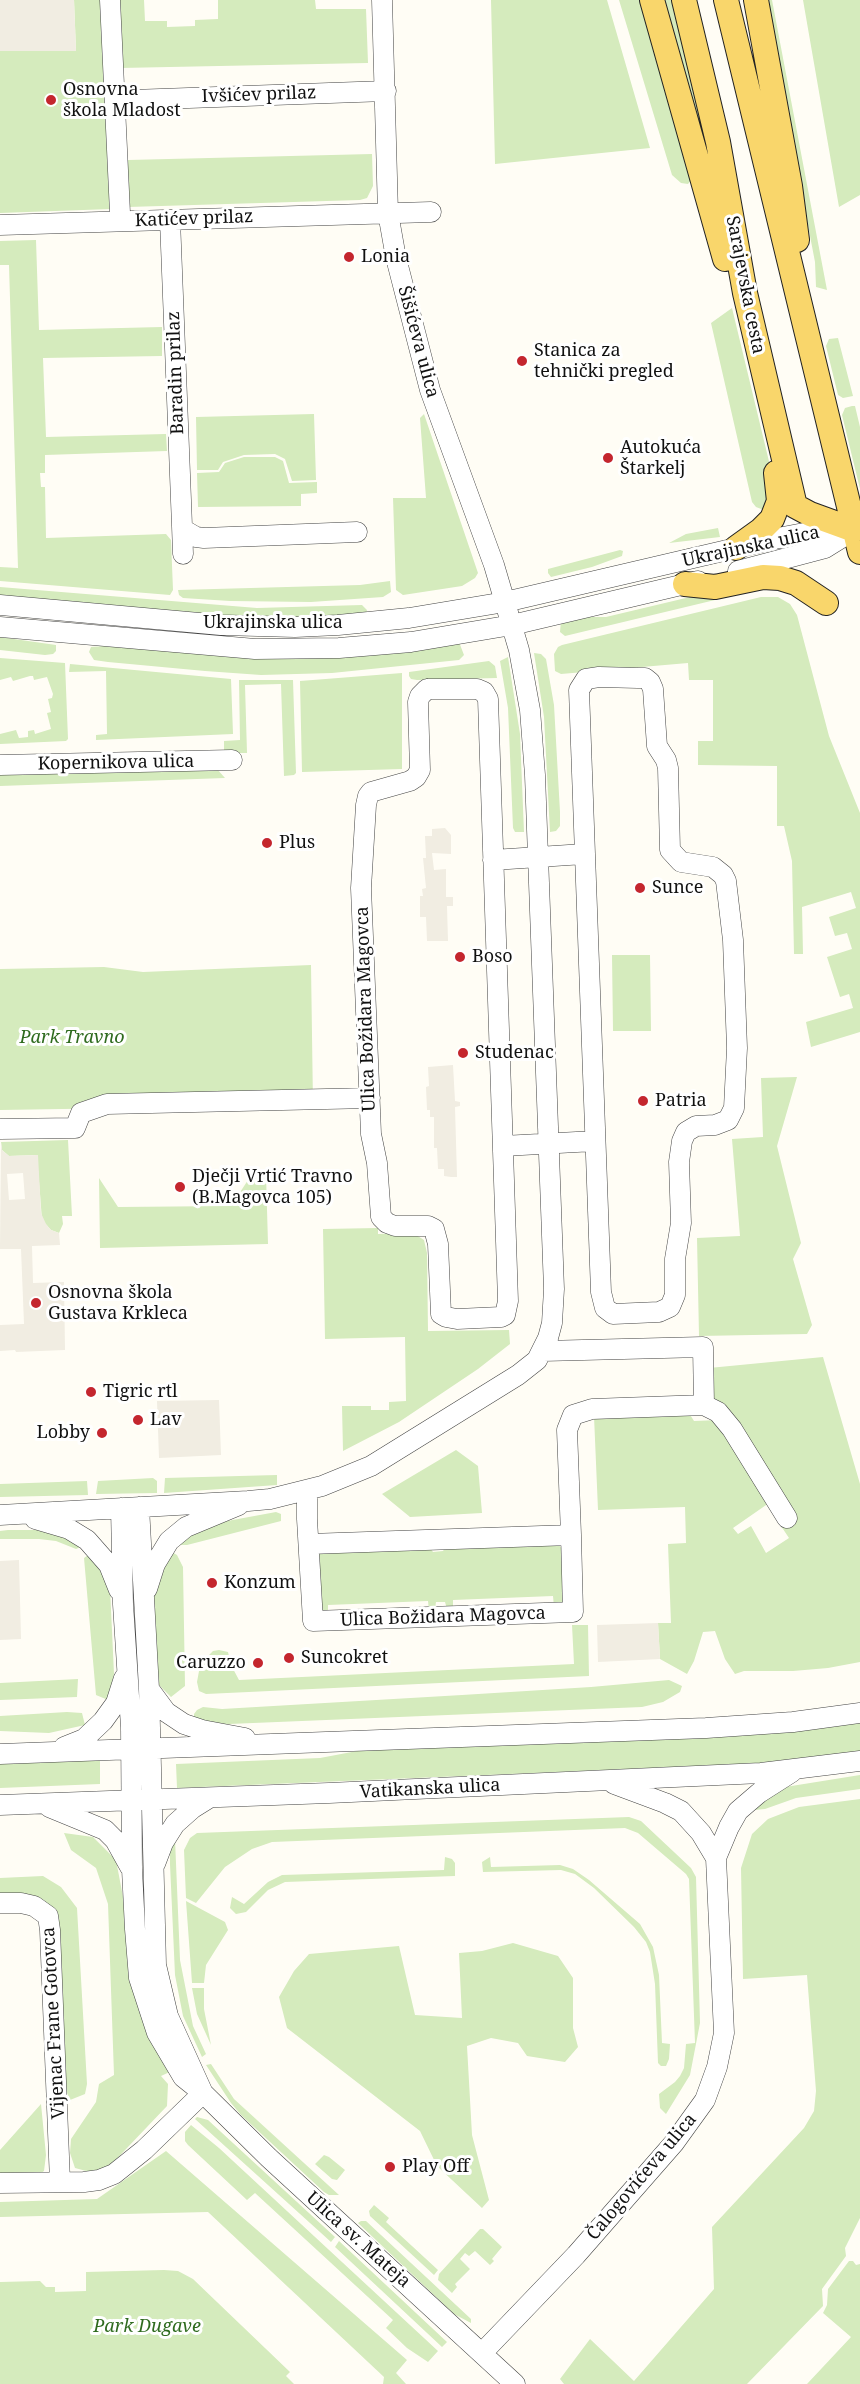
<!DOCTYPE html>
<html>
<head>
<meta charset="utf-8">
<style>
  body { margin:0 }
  canvas { display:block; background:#fffdf5 }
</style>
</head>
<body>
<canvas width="860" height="2384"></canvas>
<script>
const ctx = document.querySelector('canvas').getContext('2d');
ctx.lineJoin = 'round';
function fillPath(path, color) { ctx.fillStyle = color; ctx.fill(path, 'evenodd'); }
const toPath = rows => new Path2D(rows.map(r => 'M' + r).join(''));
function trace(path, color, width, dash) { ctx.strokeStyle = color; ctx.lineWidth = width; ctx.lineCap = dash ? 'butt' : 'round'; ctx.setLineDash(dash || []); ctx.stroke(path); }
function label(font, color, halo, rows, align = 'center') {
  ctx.font = font + ' "Noto Serif",serif'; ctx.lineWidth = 6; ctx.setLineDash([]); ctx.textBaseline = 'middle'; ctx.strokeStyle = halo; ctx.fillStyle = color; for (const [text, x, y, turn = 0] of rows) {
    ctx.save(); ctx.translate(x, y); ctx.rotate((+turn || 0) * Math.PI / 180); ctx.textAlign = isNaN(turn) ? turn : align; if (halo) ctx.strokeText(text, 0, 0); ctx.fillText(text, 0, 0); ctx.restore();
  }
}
const green = toPath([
  [74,0,108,0,111,209,0,213,0,51,76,51],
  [118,0,144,0,145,21,167,21,167,27,195,26,195,20,218,19,218,0,315,0,316,9,366,9,368,63,120,68],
  [491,0,607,0,650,148,495,164],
  [619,0,644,0,692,179,688,184,681,183,672,175],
  [664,0,675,0,710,150,706,151],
  [765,0,772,0,827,290,816,287,815,262],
  [803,0,860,0,860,195,839,207],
  [372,154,373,186,367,198,360,200,128,207,128,160],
  [36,240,39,330,162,327,162,356,43,358,46,437,166,434,167,451,45,455,45,473,40,473,41,487,45,487,46,538,166,534,171,540,173,590,170,595,0,581,0,567,18,568,9,265,0,265,0,241],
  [732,308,773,478,769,512,756,507,752,502,711,323],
  [838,338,853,396,843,398,838,395,826,346,829,339],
  [852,406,855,406,860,427,860,489,842,415,845,408],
  [314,414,316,480,292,481,285,459,275,454,244,455,223,462,218,470,197,470,196,417],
  [424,414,478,573,475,578,462,586,403,595,396,590,393,498,426,498,420,418],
  [244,457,275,457,283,461,289,483,317,482,317,493,301,494,301,506,198,507,197,473,219,472,225,463],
  [718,528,720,537,669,543,686,534],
  [620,550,623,551,622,556,592,567,551,577,548,573,548,569],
  [390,581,391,592,383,597,311,602,230,601,183,598,179,595,178,590,360,585],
  [749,583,765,588,565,636,560,632,561,621,589,617,606,617],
  [0,587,257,608,362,605,367,610,366,614,307,618,242,617,0,596],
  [761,597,778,597,790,604,797,615,829,736,860,813,860,1032,811,1047,806,1022,853,1008,849,994,840,997,827,957,852,949,847,933,835,936,829,917,856,908,851,892,802,907,803,954,794,954,792,861,784,826,777,826,777,766,698,765,698,741,713,741,713,680,689,680,688,663,561,674,555,671,554,654,558,647,562,645],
  [0,637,56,645,56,651,53,654,45,655,0,650],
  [459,642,464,655,459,660,332,673,261,675,205,671,108,662,94,660,89,652,91,647,119,645],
  [534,653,541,654,546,659,554,705,560,812,560,826,556,831,550,832,544,717],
  [508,657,520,734,524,832,515,832,513,828,508,708,500,661],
  [0,658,65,663,68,739,66,741,0,744,0,734,16,730,19,738,28,737,28,731,34,730,35,734,51,729,47,713,51,712,48,699,52,698,53,694,47,677,34,680,33,676,30,676,13,681,11,677,0,680],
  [489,661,495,666,497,678,417,680,411,679,409,676,409,672],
  [70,664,231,679,233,734,96,740,96,735,107,734,106,671,69,672],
  [402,673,402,769,302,772,300,681],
  [239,680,293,680,296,773,294,775,284,776,281,684,245,685,247,753,224,753,224,741,240,740],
  [217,769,225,778,0,786,0,775],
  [612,955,650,955,651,1031,613,1031],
  [311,965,313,1105,0,1110,0,969,104,967,143,972],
  [797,1077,777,1146,801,1243,793,1259,812,1325,807,1334,699,1336,697,1238,740,1236,732,1139,763,1137,761,1078],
  [68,1140,72,1216,62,1216,63,1224,59,1233,51,1230,42,1220,37,1155,9,1156,2,1150,1,1142],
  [252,1174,266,1174,268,1244,100,1248,99,1178,118,1207,231,1206],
  [378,1228,378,1234,413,1233,424,1240,427,1253,428,1331,509,1330,510,1344,478,1369,399,1422,343,1451,342,1406,371,1406,371,1410,389,1410,389,1402,406,1401,405,1337,325,1339,323,1229],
  [823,1357,860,1484,860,1662,828,1668,793,1671,744,1671,735,1674,725,1659,715,1631,703,1632,694,1661,687,1674,660,1659,658,1623,671,1623,668,1544,686,1543,685,1507,598,1510,594,1416,682,1411,689,1413,694,1421,719,1420,769,1503,733,1528,738,1534,751,1526,766,1553,789,1538,777,1520,779,1519,782,1522,791,1517,726,1413,710,1401,709,1368],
  [456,1450,478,1466,482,1513,410,1517,382,1494],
  [277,1475,277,1485,164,1493,165,1478],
  [153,1478,157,1481,157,1493,96,1494,98,1481],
  [87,1481,88,1495,0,1497,0,1484],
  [276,1512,281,1514,281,1521,187,1545,181,1545,175,1541,211,1524],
  [8,1530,43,1530,67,1536,81,1547,76,1549,56,1541,39,1539,0,1539,0,1531],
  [558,1544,563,1550,564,1601,554,1607,553,1596,453,1600,453,1610,447,1609,445,1602,436,1602,435,1609,429,1611,428,1601,328,1605,328,1615,321,1615,316,1555,321,1552,430,1548,433,1552,443,1551,445,1548],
  [170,1551,177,1555,183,1567,185,1686,171,1697,157,1683,153,1595],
  [91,1553,110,1588,114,1674,108,1700,96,1695,84,1558],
  [572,1625,588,1625,589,1676,206,1694,199,1691,197,1682,199,1671,206,1658,213,1651,219,1650,228,1652,231,1665,239,1680,574,1664],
  [78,1679,77,1697,0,1700,0,1683],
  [669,1680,682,1686,680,1692,663,1702,642,1707,229,1724,209,1723,194,1720,194,1714,197,1710,203,1707,222,1709,462,1695,591,1687],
  [67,1712,82,1713,85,1725,49,1733,0,1731,0,1716],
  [860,1718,860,1751,771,1763,177,1788,176,1764,320,1758,373,1748],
  [100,1759,100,1784,0,1788,0,1764],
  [860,1775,860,1789,796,1798,765,1809,754,1810,779,1788],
  [860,1799,860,2218,845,2248,846,2256,822,2289,823,2306,747,2384,564,2384,560,2379,590,2339,634,2381,714,2289,712,2227,804,2128,814,2111,816,2091,807,1975,743,1979,741,1868,752,1834,768,1819,799,1807],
  [629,1817,641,1821,691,1868,696,1877,700,2023,690,2075,666,2114,660,2108,659,2094,675,2082,680,2076,684,2068,686,2044,695,2043,689,1879,686,1874,638,1833,625,1828,272,1842,252,1849,225,1867,196,1903,186,1898,184,1850,190,1838,197,1833],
  [64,1833,93,1837,116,1860,130,1934,174,2070,161,2076,168,2084,167,2106,107,2169,90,2172,75,2168,70,2153,71,2139,96,2102,99,2084,114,2075,108,1904,96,1868,71,1850],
  [175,1839,180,1960,193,2026,206,2054,202,2057,183,2016,175,1975,170,1864,170,1849],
  [445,1857,452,1859,455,1863,455,1876,285,1882,268,1890,246,1912,236,1914,230,1908,232,1897,244,1904,268,1882,282,1875,444,1870],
  [490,1857,491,1867,560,1865,573,1869,589,1880,640,1924,653,1947,659,1975,662,2043,670,2044,669,2059,666,2066,661,2066,658,2063,655,1984,650,1952,646,1942,634,1927,594,1888,575,1874,561,1870,483,1872,482,1862],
  [43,1876,61,1887,77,1908,87,2084,85,2094,70,2100,64,2086,52,1912,44,1900,31,1895,0,1895,0,1878],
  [186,1901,225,1922,228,1930,206,1965,204,1983,192,1983],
  [513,1943,558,1956,573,1978,573,2028,578,2047,565,2062,527,2056,518,2043,491,2038,467,2046,472,2135,489,2200,482,2208,437,2166,420,2131,287,2028,279,1997,294,1971,309,1954,399,1946,415,2015,462,2018,459,1953,482,1951],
  [192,1988,204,1988,204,2009,211,2045,197,2014],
  [211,2064,234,2099,339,2195,329,2195,324,2192,241,2115,231,2103,206,2065],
  [41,2104,46,2155,44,2171,35,2177,0,2176,0,2150],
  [197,2117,208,2120,335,2237,331,2242,195,2119],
  [191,2125,219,2148,438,2351,428,2362,407,2348,386,2328,393,2320,255,2193,247,2200,188,2145,185,2141,185,2132],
  [166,2151,407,2360,396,2373,406,2384,383,2384,384,2377,208,2212,0,2217,0,2202,97,2199],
  [324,2155,329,2157,345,2170,337,2180,332,2179,315,2164],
  [374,2205,389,2218,386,2222,438,2270,434,2275,370,2216,369,2211],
  [361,2221,366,2221,471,2319,471,2323,454,2314,358,2223],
  [480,2229,483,2229,502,2247,492,2259,494,2261,490,2265,475,2251,469,2256,465,2253,460,2259,470,2269,455,2284,457,2287,452,2293,438,2280,439,2274],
  [339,2241,447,2342,442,2347,335,2247],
  [849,2261,853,2261,856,2265,860,2264,860,2384,807,2384,851,2337,823,2313,827,2305,828,2289],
  [164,2270,178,2271,193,2279,290,2372,286,2376,294,2384,0,2384,0,2282,40,2281,46,2287,55,2287,55,2292,86,2291,86,2272]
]);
const plaza = toPath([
  [0,0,74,0,76,51,0,51],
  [445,828,451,835,451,854,432,853,434,870,446,869,446,897,453,897,453,906,447,906,448,941,427,941,426,917,420,917,420,896,423,896,422,889,426,888,423,858,426,858,425,836,432,836,432,829],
  [453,1065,455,1101,460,1102,460,1106,455,1107,457,1177,451,1177,444,1176,444,1169,438,1169,437,1148,434,1148,434,1117,430,1117,430,1110,427,1110,426,1087,429,1086,428,1067],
  [1,1142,2,1150,9,1156,38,1155,41,1213,46,1224,51,1230,59,1233,60,1245,32,1246,33,1283,64,1282,65,1350,16,1352,15,1350,0,1351,0,1325,24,1324,21,1249,0,1249],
  [23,1173,25,1199,9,1200,7,1174],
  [219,1400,221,1455,159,1458,157,1401],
  [19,1560,21,1639,0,1640,0,1561],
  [658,1623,660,1659,598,1662,597,1625]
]);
const minor = toPath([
  [110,0,120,213],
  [132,100,386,91],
  [170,220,182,526,184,530,196,537,204,538,357,532],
  [0,225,431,212],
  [182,526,183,554],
  [738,571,825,548,854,530],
  [0,605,221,625,295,627,338,625,409,618,505,602,783,537,820,530,844,530],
  [0,627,255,649,339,648,411,642,512,625,698,581],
  [599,677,638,678,645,678,650,682,653,689,657,746,666,760,668,768,670,850,681,862,713,867,723,875,726,881,733,940,737,1048,734,1108,728,1120,715,1125,696,1126,686,1132,682,1141,679,1162,681,1223,675,1259,675,1295,670,1307,659,1312,613,1314,605,1308,601,1292,579,690,586,679,599,677],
  [427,689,477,689,484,692,488,699,508,1301,505,1315,501,1317,457,1319,446,1317,441,1314,438,1244,434,1229,428,1226,395,1226,387,1223,381,1217,377,1163,371,1134,361,888,366,805,368,796,371,792,410,781,416,777,420,770,418,702,420,696,427,689],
  [0,765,232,760],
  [493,860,584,854],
  [0,1129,75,1128,81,1113,107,1104,370,1098],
  [503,1146,595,1141],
  [543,1351,703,1347,704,1405,592,1409,573,1415,567,1430,571,1535],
  [704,1405,718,1412,732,1429,787,1518],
  [307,1491,307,1519,313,1621,573,1612,571,1535,309,1544],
  [139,1507,149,1689,156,1965,168,2016,202,2091],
  [121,1508,123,1604,131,1727,132,1869,135,1929,139,1978,157,2033,183,2077,203,2093,269,2158,515,2384],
  [0,1515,248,1501,270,1499,322,1486,371,1466,518,1375,537,1360,548,1338,552,1323,554,1289,535,775,530,710,519,650,494,565,430,390,396,258,388,213,382,0],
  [35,1519,69,1529,87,1540,109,1565,119,1590],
  [147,1589,155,1564,169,1541,186,1527,239,1505],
  [149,1689,166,1712,184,1724,202,1730,245,1738],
  [64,1747,84,1739,103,1721,116,1703,124,1678],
  [0,1754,706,1728,793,1722,860,1713],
  [614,1784,665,1803,681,1811,701,1833,716,1858],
  [0,1805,329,1793,761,1773,860,1761],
  [49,1807,105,1830,115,1840,130,1867],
  [155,1864,163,1843,175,1824,193,1808,209,1798],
  [0,1903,21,1903,34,1906,48,1916,50,1930,60,2182],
  [0,2183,84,2182,99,2180,114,2174,144,2150,203,2093],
  [483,2352,576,2255,674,2143,705,2100,717,2067,724,2033,716,1858,729,1827,738,1811,759,1793,792,1772]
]);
const major = toPath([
  [652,0,725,259],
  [684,0,718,142,745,293,795,506,810,514,854,530],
  [726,0,860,552],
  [756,0,790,186,797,240],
  [736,548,761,530,772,519,779,501,776,473],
  [685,584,715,587,763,577,780,578,796,583,826,603]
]);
const markers = [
  [51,100,6,"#c4262e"],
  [349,257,6,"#c4262e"],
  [522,361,6,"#c4262e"],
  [608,458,6,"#c4262e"],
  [267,843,6,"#c4262e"],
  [640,888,6,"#c4262e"],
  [460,957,6,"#c4262e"],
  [463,1053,6,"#c4262e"],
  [643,1101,6,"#c4262e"],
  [180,1187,6,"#c4262e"],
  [36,1303,6,"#c4262e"],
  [91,1392,6,"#c4262e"],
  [138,1420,6,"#c4262e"],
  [102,1433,6,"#c4262e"],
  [212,1583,6,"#c4262e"],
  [289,1658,6,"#c4262e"],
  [258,1663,6,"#c4262e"],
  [390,2167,6,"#c4262e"]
];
const poiNames = [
  ["Osnovna",63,90],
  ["škola Mladost",63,111],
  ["Lonia",361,257],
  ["Stanica za",534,351],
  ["tehnički pregled",534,372],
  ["Autokuća",620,448],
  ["Štarkelj",620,469],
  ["Plus",279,843],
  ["Sunce",652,888],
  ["Boso",472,957],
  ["Studenac",475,1053],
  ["Patria",655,1101],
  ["Dječji Vrtić Travno",192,1177],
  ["(B.Magovca 105)",192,1198],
  ["Osnovna škola",48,1293],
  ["Gustava Krkleca",48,1314],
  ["Tigric rtl",103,1392],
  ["Lav",150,1420],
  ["Lobby",90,1433,"right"],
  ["Konzum",224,1583],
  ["Suncokret",301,1658],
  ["Caruzzo",246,1663,"right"],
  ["Play Off",402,2167]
];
const streetNames = [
  ["Ivšićev prilaz",259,95,-2],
  ["Katićev prilaz",194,219,-2],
  ["Sarajevska cesta",745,285,79],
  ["Šišićeva ulica",418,342,75],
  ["Baradin prilaz",176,373,-92],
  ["Ukrajinska ulica",751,547,-12],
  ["Ukrajinska ulica",273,623],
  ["Kopernikova ulica",116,763,-1],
  ["Ulica Božidara Magovca",366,1009,-92],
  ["Ulica Božidara Magovca",443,1617,-2],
  ["Vatikanska ulica",430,1789,-3],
  ["Vijenac Frane Gotovca",54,2023,-93],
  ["Čalogovićeva ulica",642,2177,-50],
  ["Ulica sv. Mateja",358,2240,42]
];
const parkNames = [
  ["Park Travno",72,1038],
  ["Park Dugave",147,2327]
];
fillPath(green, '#d5ebbd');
fillPath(plaza, '#f1ede2');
trace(minor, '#444', 21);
trace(major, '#222', 26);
trace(minor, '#fff', 20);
trace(major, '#f9d66b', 24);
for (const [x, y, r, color] of markers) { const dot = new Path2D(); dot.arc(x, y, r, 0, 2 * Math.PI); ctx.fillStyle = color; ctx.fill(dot); trace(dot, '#fff', 2); }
label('18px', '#111', '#fff', poiNames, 'left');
label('18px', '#111', '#fff', streetNames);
label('italic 18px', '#2f6b1f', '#fff', parkNames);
</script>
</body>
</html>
